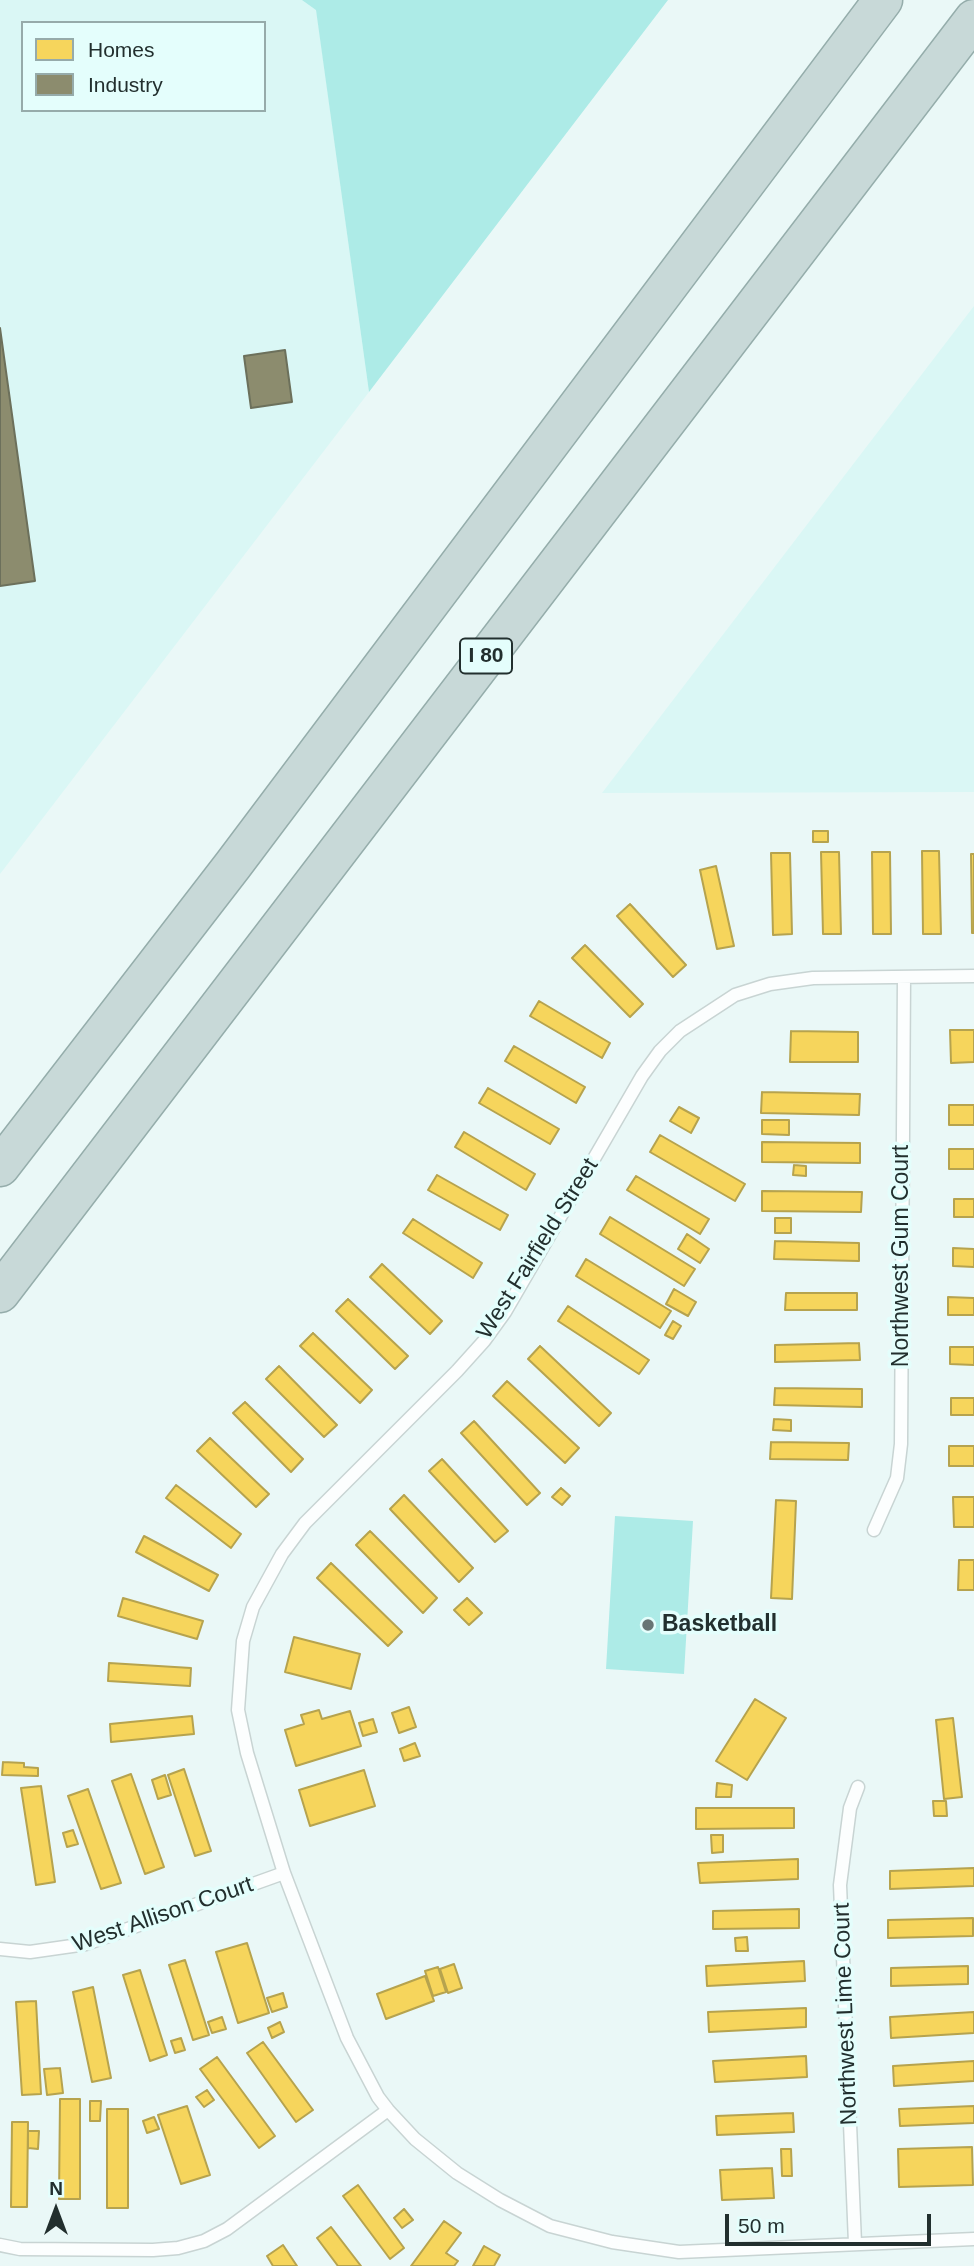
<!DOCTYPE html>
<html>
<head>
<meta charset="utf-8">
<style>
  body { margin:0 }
  #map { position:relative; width:974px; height:2266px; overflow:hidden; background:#eaf8f7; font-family:Arial,sans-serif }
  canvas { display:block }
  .legend { position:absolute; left:21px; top:21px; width:245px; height:91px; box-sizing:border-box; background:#e4fefc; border:2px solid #96abaa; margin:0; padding:9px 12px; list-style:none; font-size:21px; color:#222f2e }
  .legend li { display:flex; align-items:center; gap:14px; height:35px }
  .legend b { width:35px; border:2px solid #96abaa }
  .north { position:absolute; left:21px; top:2175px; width:70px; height:70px; -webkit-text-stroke:5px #e4fefc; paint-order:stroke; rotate:0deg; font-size:19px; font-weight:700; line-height:28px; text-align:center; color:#222f2e }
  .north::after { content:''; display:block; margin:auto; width:24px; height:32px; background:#222f2e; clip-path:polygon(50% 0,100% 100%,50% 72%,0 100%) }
  .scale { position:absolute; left:725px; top:2214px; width:206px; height:32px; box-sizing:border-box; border:4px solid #222f2e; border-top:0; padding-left:9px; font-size:21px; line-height:24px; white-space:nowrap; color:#222f2e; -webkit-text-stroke:5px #e4fefc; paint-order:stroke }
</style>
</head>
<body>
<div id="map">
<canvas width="974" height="2266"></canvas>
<ul class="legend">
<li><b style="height:19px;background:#f6d55c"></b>Homes</li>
<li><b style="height:19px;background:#8c8c6e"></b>Industry</li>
</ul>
<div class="north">N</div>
<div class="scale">50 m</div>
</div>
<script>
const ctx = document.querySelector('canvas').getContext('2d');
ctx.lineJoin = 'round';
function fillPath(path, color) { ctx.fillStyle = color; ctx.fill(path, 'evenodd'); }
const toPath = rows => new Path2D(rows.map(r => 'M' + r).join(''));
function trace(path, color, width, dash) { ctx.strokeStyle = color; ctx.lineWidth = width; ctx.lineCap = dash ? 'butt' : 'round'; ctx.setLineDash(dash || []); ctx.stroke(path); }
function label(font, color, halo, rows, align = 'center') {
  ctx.font = font + ' Arial,sans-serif'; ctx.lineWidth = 7; ctx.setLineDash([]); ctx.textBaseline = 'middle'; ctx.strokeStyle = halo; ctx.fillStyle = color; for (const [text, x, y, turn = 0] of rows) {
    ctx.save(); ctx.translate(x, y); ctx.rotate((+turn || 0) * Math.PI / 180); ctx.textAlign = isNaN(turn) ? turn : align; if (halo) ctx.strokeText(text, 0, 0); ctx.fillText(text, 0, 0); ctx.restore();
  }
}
const built = toPath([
  [0,0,315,0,369,392,0,874],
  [23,23,264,23,264,110,23,110],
  [974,306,974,792,602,793]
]);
const green = toPath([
  [302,0,668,0,369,392,316,10],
  [615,1516,693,1521,684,1674,606,1669]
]);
const homes = toPath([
  [813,831,828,831,828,842,813,842,813,831],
  [922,851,939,851,941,934,923,934,922,851],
  [821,852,839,852,841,934,823,934,821,852],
  [872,852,890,852,891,934,873,934,872,852],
  [771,853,790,853,792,934,773,935,771,853],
  [971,854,974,854,974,933,972,933,971,854],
  [716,866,734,946,717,949,700,870,716,866],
  [630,904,686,965,673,977,617,916,630,904],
  [585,945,643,1004,630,1017,572,958,585,945],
  [539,1001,610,1043,602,1058,530,1016,539,1001],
  [950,1030,974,1030,974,1062,951,1063,950,1030],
  [791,1031,858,1032,858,1062,790,1062,791,1031],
  [514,1046,585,1087,576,1103,505,1061,514,1046],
  [488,1088,559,1129,550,1144,479,1103,488,1088],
  [762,1092,860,1094,859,1115,761,1113,762,1092],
  [949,1105,974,1105,974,1125,949,1125,949,1105],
  [679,1107,699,1118,691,1133,670,1121,679,1107],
  [762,1120,789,1120,789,1135,762,1134,762,1120],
  [464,1132,535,1174,526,1190,455,1147,464,1132],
  [660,1135,745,1184,735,1201,650,1152,660,1135],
  [762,1142,860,1143,860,1163,762,1162,762,1142],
  [949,1149,974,1149,974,1169,949,1169,949,1149],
  [794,1165,806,1166,806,1176,793,1175,794,1165],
  [437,1175,508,1215,500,1230,428,1190,437,1175],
  [636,1176,709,1219,700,1234,627,1190,636,1176],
  [762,1191,862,1192,861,1212,762,1211,762,1191],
  [954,1199,974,1199,974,1217,954,1217,954,1199],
  [610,1217,695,1269,684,1286,600,1234,610,1217],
  [775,1218,791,1218,791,1233,775,1233,775,1218],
  [413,1219,482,1263,473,1278,403,1233,413,1219],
  [687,1234,709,1249,700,1263,678,1249,687,1234],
  [775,1241,859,1243,859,1261,774,1259,775,1241],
  [953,1248,974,1249,974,1267,953,1266,953,1248],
  [586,1259,671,1311,660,1328,576,1276,586,1259],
  [382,1264,442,1321,430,1334,370,1277,382,1264],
  [674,1289,696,1302,688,1316,666,1304,674,1289],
  [786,1293,857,1293,857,1310,785,1310,786,1293],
  [948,1297,974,1298,974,1315,948,1315,948,1297],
  [348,1299,408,1356,395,1369,336,1311,348,1299],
  [568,1306,649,1360,639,1374,558,1321,568,1306],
  [673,1321,681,1326,673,1339,665,1335,673,1321],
  [313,1333,372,1390,360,1403,300,1346,313,1333],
  [859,1343,860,1360,775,1362,775,1345,859,1343],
  [540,1346,611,1413,599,1426,528,1359,540,1346],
  [950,1347,974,1347,974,1365,950,1364,950,1347],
  [279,1366,337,1425,324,1437,266,1379,279,1366],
  [507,1381,579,1448,565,1463,493,1396,507,1381],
  [775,1388,862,1389,862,1407,774,1405,775,1388],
  [951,1398,974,1398,974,1415,951,1415,951,1398],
  [245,1402,303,1459,291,1472,233,1413,245,1402],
  [774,1419,791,1420,791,1431,773,1430,774,1419],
  [474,1421,540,1493,527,1505,461,1433,474,1421],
  [210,1438,269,1494,256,1507,197,1451,210,1438],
  [771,1442,849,1443,848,1460,770,1459,771,1442],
  [949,1446,974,1446,974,1466,949,1466,949,1446],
  [442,1459,508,1531,495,1542,429,1471,442,1459],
  [176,1485,241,1534,231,1548,166,1498,176,1485],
  [561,1488,570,1496,562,1505,552,1497,561,1488],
  [404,1495,473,1568,459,1582,390,1509,404,1495],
  [953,1497,974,1497,974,1527,954,1527,953,1497],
  [776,1500,796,1501,792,1599,771,1598,776,1500],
  [370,1531,437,1598,423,1613,356,1545,370,1531],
  [144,1536,218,1575,209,1591,136,1552,144,1536],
  [959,1560,974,1560,974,1590,958,1590,959,1560],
  [331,1563,402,1632,388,1646,317,1578,331,1563],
  [123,1598,203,1621,197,1639,118,1616,123,1598],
  [467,1598,482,1613,469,1625,454,1610,467,1598],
  [294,1637,360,1654,351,1689,285,1672,294,1637],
  [109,1663,191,1668,190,1686,108,1681,109,1663],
  [755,1699,786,1718,747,1780,716,1761,755,1699],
  [409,1707,416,1727,399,1733,392,1713,409,1707],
  [319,1710,322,1719,350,1711,361,1746,296,1766,285,1730,304,1724,301,1715,319,1710],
  [192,1716,194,1734,111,1742,110,1724,192,1716],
  [953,1718,962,1797,944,1799,936,1720,953,1718],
  [373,1719,377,1732,363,1736,359,1723,373,1719],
  [415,1743,420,1756,404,1761,400,1749,415,1743],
  [3,1762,24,1763,24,1767,38,1768,38,1776,2,1775,3,1762],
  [184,1769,211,1851,195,1856,168,1775,184,1769],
  [364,1770,375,1806,310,1826,299,1790,364,1770],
  [131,1774,164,1867,145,1874,112,1781,131,1774],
  [165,1775,171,1795,158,1799,152,1780,165,1775],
  [717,1783,732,1785,731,1797,716,1797,717,1783],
  [41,1786,55,1882,36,1885,21,1788,41,1786],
  [88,1789,121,1883,101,1889,68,1796,88,1789],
  [933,1801,946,1801,947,1816,934,1816,933,1801],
  [696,1808,794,1808,794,1828,696,1829,696,1808],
  [73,1830,78,1844,67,1847,63,1833,73,1830],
  [711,1835,723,1835,723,1852,712,1853,711,1835],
  [798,1859,798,1879,700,1883,698,1863,798,1859],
  [974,1868,974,1886,890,1889,890,1871,974,1868],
  [799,1909,799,1928,713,1929,713,1911,799,1909],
  [973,1918,973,1936,888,1938,888,1920,973,1918],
  [747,1937,748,1951,736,1951,735,1938,747,1937],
  [247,1943,269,2013,238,2023,216,1952,247,1943],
  [185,1960,209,2035,193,2040,169,1965,185,1960],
  [804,1961,805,1981,707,1986,706,1966,804,1961],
  [454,1964,462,1988,448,1993,440,1969,454,1964],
  [968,1966,968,1984,891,1986,891,1968,968,1966],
  [438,1967,446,1992,433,1996,425,1971,438,1967],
  [140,1970,167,2055,150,2061,123,1975,140,1970],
  [425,1976,434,2001,386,2019,377,1994,425,1976],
  [93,1987,111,2078,92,2082,73,1992,93,1987],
  [283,1993,287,2007,272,2012,267,1998,283,1993],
  [36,2001,41,2094,22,2095,16,2002,36,2001],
  [806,2008,806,2027,709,2032,708,2012,806,2008],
  [974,2012,974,2033,891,2038,890,2017,974,2012],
  [222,2017,226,2029,212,2033,208,2022,222,2017],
  [280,2022,284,2032,272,2038,268,2028,280,2022],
  [181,2038,185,2050,175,2053,171,2041,181,2038],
  [263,2042,313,2110,296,2122,247,2053,263,2042],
  [806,2056,807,2077,715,2082,713,2061,806,2056],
  [217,2057,275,2136,259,2148,200,2069,217,2057],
  [974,2061,974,2081,894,2086,893,2066,974,2061],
  [60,2068,63,2093,47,2095,44,2069,60,2068],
  [207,2090,214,2100,204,2107,196,2097,207,2090],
  [60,2099,80,2099,80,2199,59,2199,60,2099],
  [90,2101,101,2101,100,2121,90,2121,90,2101],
  [187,2106,210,2175,181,2184,158,2115,187,2106],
  [974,2106,974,2123,900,2126,899,2109,974,2106],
  [107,2109,128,2109,128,2208,107,2208,107,2109],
  [793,2113,794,2132,717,2135,716,2116,793,2113],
  [154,2117,159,2129,147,2133,143,2121,154,2117],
  [12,2122,28,2122,27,2207,11,2207,12,2122],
  [28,2131,39,2131,38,2149,28,2148,28,2131],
  [972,2147,973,2185,899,2187,898,2149,972,2147],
  [781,2149,791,2149,792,2176,782,2176,781,2149],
  [772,2168,774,2198,722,2200,720,2170,772,2168],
  [358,2185,404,2248,390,2259,343,2196,358,2185],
  [404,2209,413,2220,402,2228,394,2218,404,2209],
  [444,2221,461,2233,446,2253,458,2261,454,2266,411,2266,444,2221],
  [331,2227,361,2266,338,2266,317,2238,331,2227],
  [283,2245,297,2266,273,2266,267,2256,283,2245],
  [484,2246,500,2255,494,2266,473,2266,484,2246]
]);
const industry = toPath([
  [0,328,35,581,0,586,0,328],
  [285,350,292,402,251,408,244,356,285,350]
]);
const lane = toPath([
  [974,976,813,978,770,984,735,995,680,1031,660,1051,642,1076,505,1312,484,1341,457,1371,305,1523,282,1554,253,1607,243,1641,238,1710,247,1753,284,1873,347,2038,378,2097,388,2110,415,2139,457,2173,500,2200,550,2226,612,2242,679,2252,974,2239],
  [874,1530,897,1478,901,1444,904,977],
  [0,1949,30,1952,86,1944,284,1873],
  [855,2243,840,1885,850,1808,858,1787],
  [0,2245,20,2249,153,2250,178,2248,204,2241,227,2229,388,2110]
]);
const highway = toPath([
  [0,1167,233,865,883,0],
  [0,1293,974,19]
]);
const markers = [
  [648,1625,7,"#687574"]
];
const shields = [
  [486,656,52]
];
const shieldNames = [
  ["I 80",486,656]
];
const streetNames = [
  ["West Fairfield Street",538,1249,-58],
  ["Northwest Gum Court",902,1256,-90],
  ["West Allison Court",163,1915,-19],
  ["Northwest Lime Court",846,2014,-92]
];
const poiNames = [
  ["Basketball",662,1625]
];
fillPath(built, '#daf7f5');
fillPath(green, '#adebe7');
fillPath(homes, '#f6d55c');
trace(homes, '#b6a34e', 2);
fillPath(industry, '#8c8c6e');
trace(industry, '#6c705b', 2);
trace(lane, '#c8d4d3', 15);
trace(highway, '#95adab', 41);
trace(lane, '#fcfefe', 12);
trace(highway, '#c8d9d8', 38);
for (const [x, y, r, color] of markers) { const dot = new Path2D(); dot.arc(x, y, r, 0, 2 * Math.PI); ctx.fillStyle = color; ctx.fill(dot); trace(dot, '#e4fefc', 2.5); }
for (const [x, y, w] of shields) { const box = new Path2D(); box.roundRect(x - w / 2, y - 17.5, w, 35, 5); ctx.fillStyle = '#e4fefc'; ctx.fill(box); trace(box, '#222f2e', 2); }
label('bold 21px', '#222f2e', null, shieldNames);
label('23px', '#222f2e', '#e4fefc', streetNames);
label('bold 23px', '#222f2e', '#e4fefc', poiNames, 'left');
</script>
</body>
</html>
